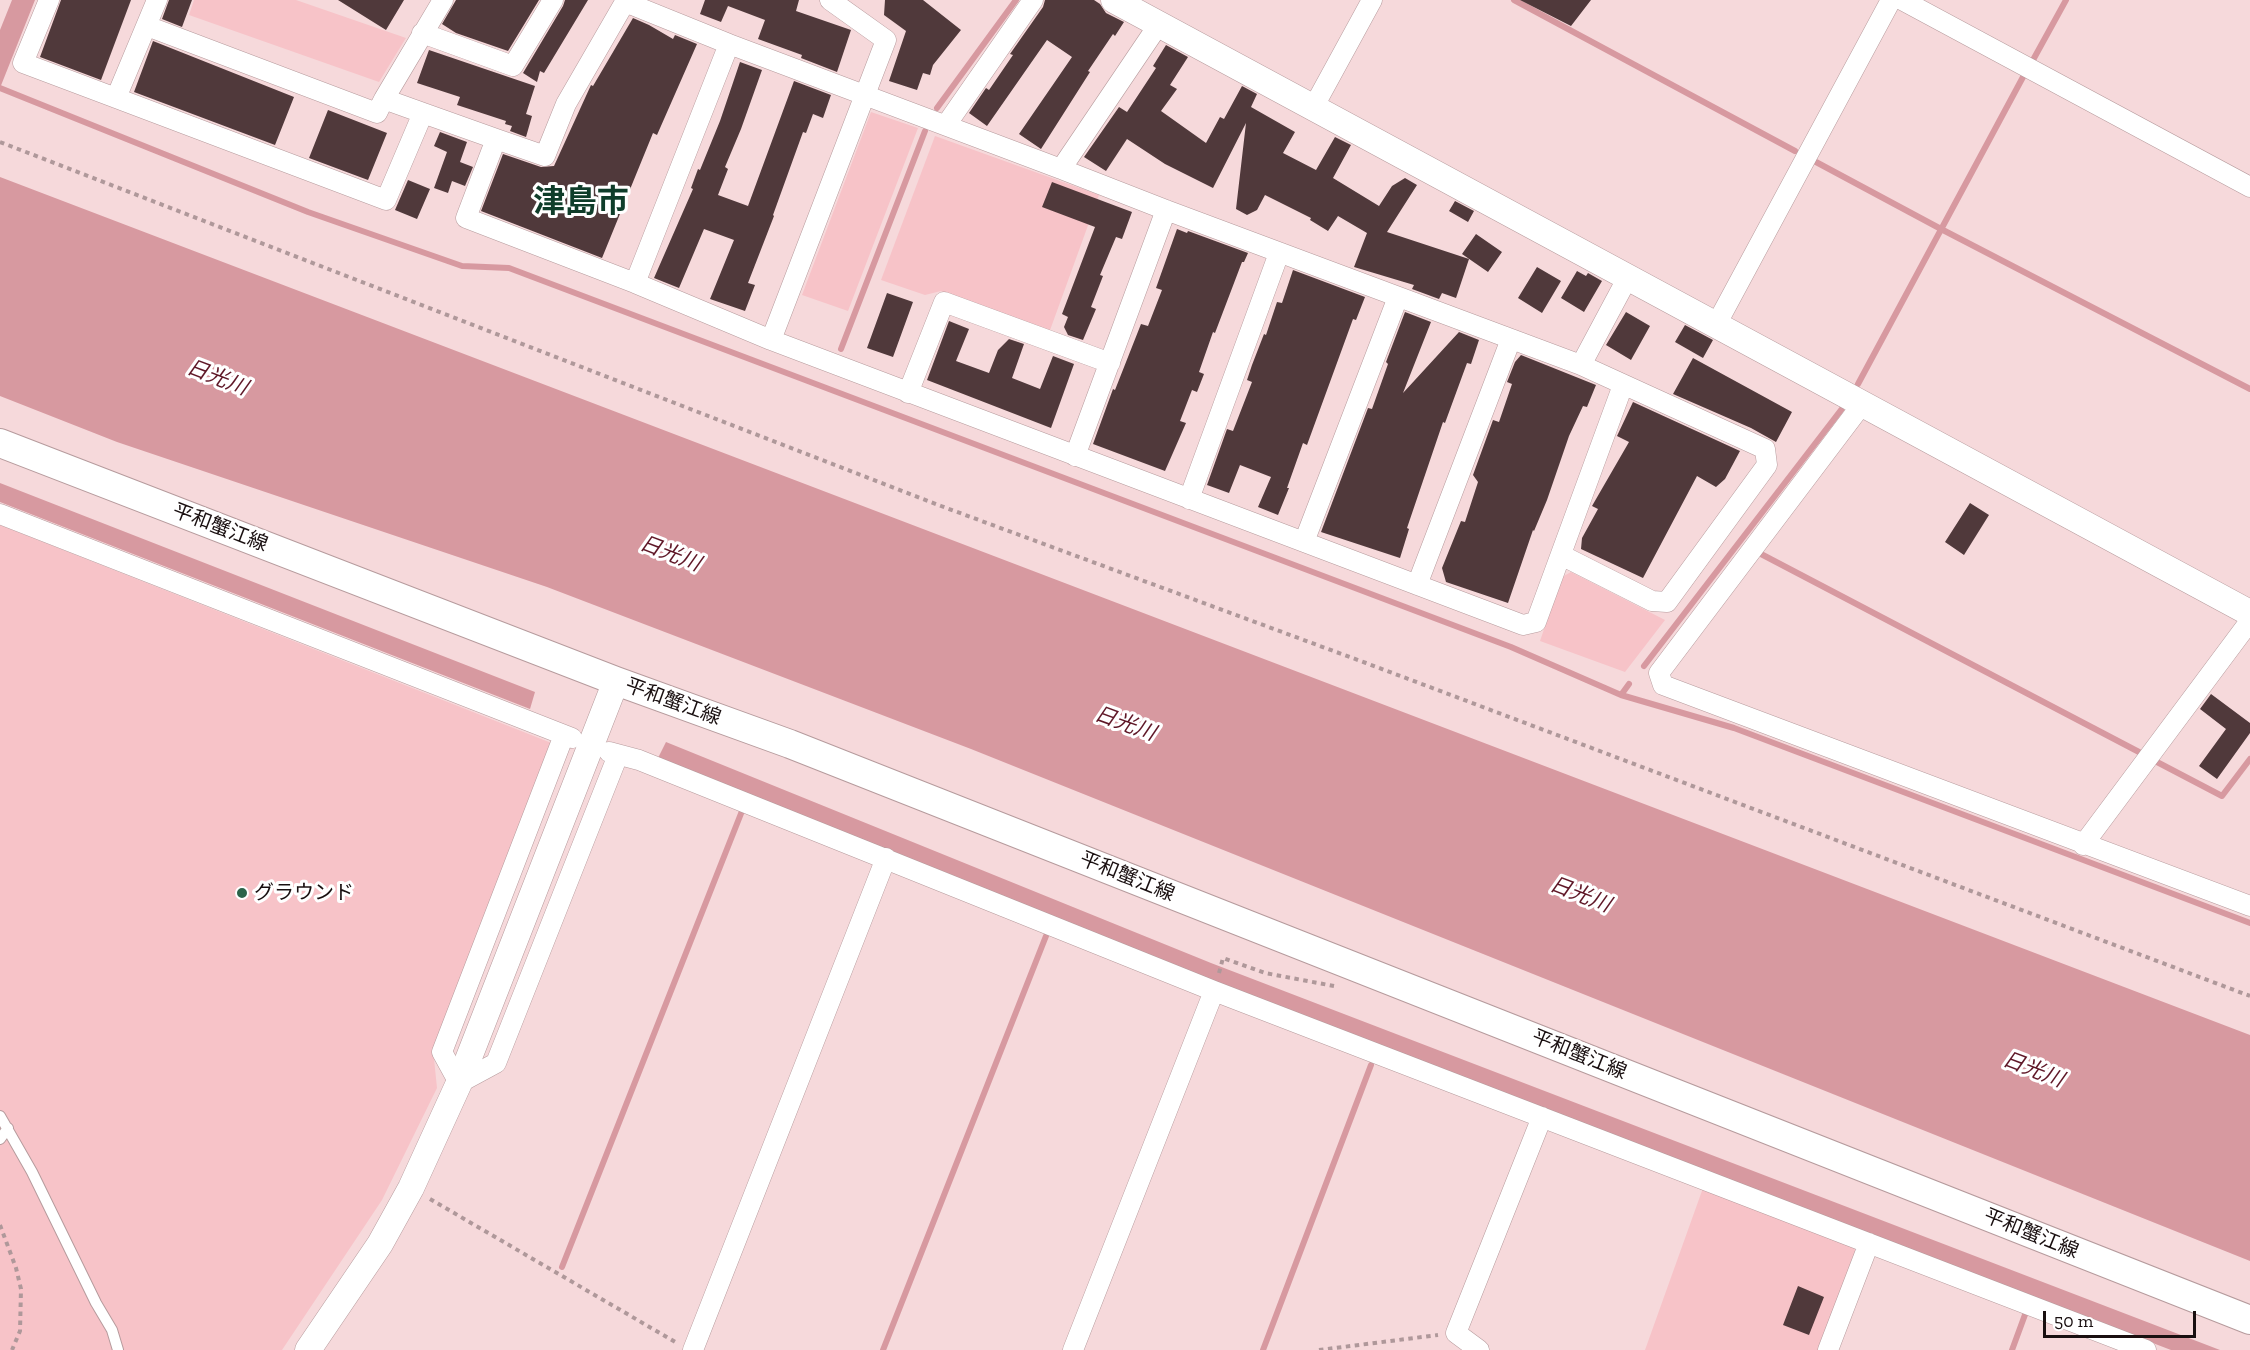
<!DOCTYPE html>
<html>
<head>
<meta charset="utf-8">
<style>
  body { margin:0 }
  #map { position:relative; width:2250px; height:1350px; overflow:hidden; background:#f6d9db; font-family:"Zilla Slab",serif }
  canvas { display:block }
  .scale { position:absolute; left:2043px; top:1311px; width:153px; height:27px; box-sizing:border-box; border:3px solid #190f10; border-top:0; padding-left:8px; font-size:18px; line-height:21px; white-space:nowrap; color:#190f10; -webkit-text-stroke:4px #fff; paint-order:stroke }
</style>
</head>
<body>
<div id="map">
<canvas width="2250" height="1350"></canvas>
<div class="scale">50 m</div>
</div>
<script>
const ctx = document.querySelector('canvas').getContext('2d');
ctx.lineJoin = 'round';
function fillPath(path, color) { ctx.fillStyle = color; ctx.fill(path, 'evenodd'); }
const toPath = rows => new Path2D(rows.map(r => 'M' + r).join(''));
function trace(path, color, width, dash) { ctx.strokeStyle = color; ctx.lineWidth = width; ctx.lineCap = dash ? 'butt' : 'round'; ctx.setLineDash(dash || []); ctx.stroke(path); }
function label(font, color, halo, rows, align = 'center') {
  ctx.font = font + ' "Zilla Slab","Noto Sans JP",serif'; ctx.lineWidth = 6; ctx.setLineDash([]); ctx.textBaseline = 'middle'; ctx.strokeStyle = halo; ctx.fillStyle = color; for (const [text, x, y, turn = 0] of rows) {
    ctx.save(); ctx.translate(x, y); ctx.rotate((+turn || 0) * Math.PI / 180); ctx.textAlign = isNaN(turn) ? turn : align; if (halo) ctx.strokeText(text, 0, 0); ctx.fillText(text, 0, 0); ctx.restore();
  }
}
const green = toPath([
  [194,0,296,0,406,38,379,82,189,15],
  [871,112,918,128,848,311,802,295],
  [935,136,1099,195,1049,333,941,291,925,295,881,280],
  [0,525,554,744,433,1049,437,1088,382,1200,282,1350,0,1350],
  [1571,572,1665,620,1625,672,1540,641,1562,577],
  [1703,1188,1854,1246,1857,1257,1821,1350,1645,1350]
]);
const water = toPath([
  [12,0,35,0,0,88,0,30],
  [0,177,2250,1035,2250,1261,971,749,547,587,117,442,0,396],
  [0,483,535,692,530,709,0,502],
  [666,742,1211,963,2220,1350,2171,1350,1240,993,658,758]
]);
const stream = toPath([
  [1514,0,1795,151],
  [2033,60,2066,0],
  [0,88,308,212,462,266,509,268,1511,647,1621,695,1734,728,2250,923],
  [937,108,1016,0],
  [1816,162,1941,229,2250,389],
  [841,349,925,131],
  [1858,384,2023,77],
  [1761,554,2139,752],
  [1644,666,1841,410],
  [1621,695,1629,684],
  [2157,762,2222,796,2250,759],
  [562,1267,742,811],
  [883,1350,1046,936],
  [1263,1350,1371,1065],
  [2012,1350,2026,1312]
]);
const building = toPath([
  [61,0,131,0,101,80,40,57],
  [169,0,192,0,182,27,162,19],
  [338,0,404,0,386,30],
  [456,0,539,0,508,51,456,33,442,24],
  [565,0,588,0,544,73,540,71,537,82,523,73,563,6],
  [705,0,799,0,796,11,851,30,837,72,801,58,802,55,758,39,765,20,728,6,721,22,700,14],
  [885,0,923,0,961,30,933,65,930,75,923,73,917,90,889,81,906,31,884,15],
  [1045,0,1094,0,1100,4,1106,13,1124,22,1115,36,1113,34,1088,71,1090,72,1041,149,1019,134,1072,57,1047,40,987,126,969,113,986,88,989,90,1013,55,1010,54,1043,7],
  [1520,0,1591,0,1571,26],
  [633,18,649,25,673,39,675,35,697,44,657,135,653,133,602,258,481,211,503,154,541,167,554,166,591,85,593,86],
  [153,41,294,97,275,145,134,92],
  [1166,45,1188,57,1170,85,1177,89,1161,111,1206,143,1220,117,1224,119,1242,86,1257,94,1251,107,1295,132,1283,153,1316,170,1335,137,1351,145,1333,178,1379,206,1392,186,1405,178,1417,185,1387,232,1469,259,1456,298,1442,293,1439,299,1412,289,1414,285,1354,267,1367,233,1338,216,1328,231,1310,220,1311,218,1265,195,1257,210,1247,215,1236,209,1246,123,1213,188,1165,164,1127,139,1106,171,1084,157,1119,107,1127,112,1156,68,1153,66],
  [429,50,535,86,526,114,532,116,526,137,510,131,512,126,505,124,506,121,457,105,460,97,417,83],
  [740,62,762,70,741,129,725,167,728,169,718,195,748,206,794,81,831,95,823,118,813,114,806,133,803,132,773,215,774,216,748,283,755,285,745,311,710,299,734,240,704,229,679,288,654,278,693,189,691,188,698,169,700,170,720,121],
  [328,110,387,133,368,180,309,158],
  [440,132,467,142,460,162,473,167,465,186,452,181,448,193,434,188,447,152,434,146],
  [408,180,430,189,417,219,395,210],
  [1052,182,1132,212,1122,239,1116,237,1100,275,1103,276,1091,307,1096,309,1083,340,1068,335,1064,327,1068,317,1062,314,1095,227,1042,207],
  [1455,201,1474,211,1468,222,1449,211],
  [1177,229,1187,233,1188,231,1248,253,1244,262,1242,262,1215,333,1213,332,1199,372,1204,374,1197,392,1192,390,1180,421,1186,423,1165,471,1093,444,1113,389,1115,390,1141,324,1148,326,1162,290,1156,288],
  [1476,234,1502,252,1488,272,1462,254],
  [1537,267,1561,281,1542,313,1518,298],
  [1293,270,1365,297,1356,320,1353,319,1307,445,1303,443,1287,488,1289,488,1278,515,1258,507,1271,477,1240,465,1229,493,1207,485,1227,429,1233,431,1252,382,1247,380,1252,365,1264,334,1266,335,1277,302,1282,303],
  [1577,271,1586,276,1588,273,1602,281,1584,312,1561,298],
  [887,293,913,302,893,357,867,348],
  [1405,312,1431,322,1403,393,1459,332,1479,340,1471,364,1467,363,1445,423,1443,422,1407,528,1409,529,1400,558,1321,532,1368,408,1372,409,1388,364,1386,362],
  [1626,312,1650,326,1631,360,1606,345],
  [949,321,969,329,956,361,989,373,998,350,1009,339,1024,344,1012,378,1040,389,1053,356,1074,364,1051,428,927,380],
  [1685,325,1713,340,1703,358,1675,342],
  [1521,355,1596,385,1587,407,1583,406,1569,436,1547,500,1534,531,1533,530,1508,603,1446,582,1442,568,1461,521,1465,522,1478,482,1473,475,1493,420,1499,422,1512,384,1507,382,1515,362],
  [1693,358,1792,412,1776,442,1751,428,1673,394],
  [1633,402,1740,451,1725,479,1716,487,1697,476,1643,578,1581,549,1582,538,1598,509,1592,506,1629,442,1617,436],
  [1970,503,1989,515,1964,555,1945,542],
  [2211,694,2250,723,2250,733,2217,779,2199,766,2226,729,2200,709],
  [1798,1286,1824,1297,1809,1335,1783,1325]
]);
const path = toPath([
  [0,142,941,506,1366,663,2250,996],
  [1219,973,1223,958,1265,973,1334,986],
  [430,1199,677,1343],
  [0,1225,16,1268,21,1289,20,1331,12,1350],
  [1319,1350,1438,1335]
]);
const service = toPath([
  [0,1116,32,1172,96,1303,112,1330,118,1350],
  [0,1139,8,1128]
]);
const minor = toPath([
  [49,0,23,63,116,98],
  [157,0,116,98,386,200,423,113,496,139,466,218,635,283,771,340,1523,625,1536,622,1623,385],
  [1902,0,2250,187],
  [147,26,377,113,384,99,423,113],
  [422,33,513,66,553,0],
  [384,99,443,0],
  [1313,108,1372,0],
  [946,125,1033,0],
  [496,139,545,156,566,104,625,2,729,44,1061,169,1166,210,1581,365,1765,449,1767,465,1667,602,1652,601,1561,555],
  [1061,169,1159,24],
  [635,283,729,44],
  [1716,325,1891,0],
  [771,340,886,40,830,0],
  [1581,365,1628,277],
  [908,393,944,302,1110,363],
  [1863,403,1659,673,1663,685,2250,906],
  [1075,456,1166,210],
  [1189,499,1279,253],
  [0,514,572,738],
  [1304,542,1398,297],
  [1417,585,1511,339],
  [564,735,442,1052,459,1083,496,1063,618,755],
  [609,752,639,760,1214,991,2146,1350],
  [2083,845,2250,621],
  [693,1350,886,858],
  [1073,1350,1214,991],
  [1479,1350,1456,1333,1542,1117],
  [1828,1350,1869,1243]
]);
const tertiary = toPath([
  [1114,0,2250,613],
  [308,1350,380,1244,411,1188,459,1083,616,681]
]);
const secondary = toPath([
  [0,443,616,681,790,744,2250,1320]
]);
const markers = [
  [242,893,6,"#2c634a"]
];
const streetNames = [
  ["平和蟹江線",220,528,21],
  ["平和蟹江線",673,702,20],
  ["平和蟹江線",1127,877,22],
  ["平和蟹江線",1579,1055,22],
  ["平和蟹江線",2031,1234,22]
];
const poiNames = [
  ["グラウンド",254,893]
];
const waterNames = [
  ["日光川",217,378,21],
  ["日光川",670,554,21],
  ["日光川",1125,724,20],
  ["日光川",1580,895,21],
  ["日光川",2033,1070,21]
];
const townNames = [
  ["津島市",581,203]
];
fillPath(green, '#f7c3c8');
fillPath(water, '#d799a0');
trace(stream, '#d799a0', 6);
fillPath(building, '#50393b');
trace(service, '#b69b9d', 12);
trace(minor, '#b69b9d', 21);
trace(tertiary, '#b69b9d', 27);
trace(secondary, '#b69b9d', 30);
trace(path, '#af989a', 4, [4.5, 4.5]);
trace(service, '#fff', 10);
trace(minor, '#fff', 20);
trace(tertiary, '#fff', 26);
trace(secondary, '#fff', 28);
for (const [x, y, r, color] of markers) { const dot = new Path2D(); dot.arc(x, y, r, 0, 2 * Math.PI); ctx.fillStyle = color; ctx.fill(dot); trace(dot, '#fff', 2); }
label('20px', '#190f10', '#fff', streetNames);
label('20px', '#190f10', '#fff', poiNames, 'left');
label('italic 21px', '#5f1727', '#fff', waterNames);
label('bold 32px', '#0f3d2a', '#fff', townNames);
</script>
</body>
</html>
